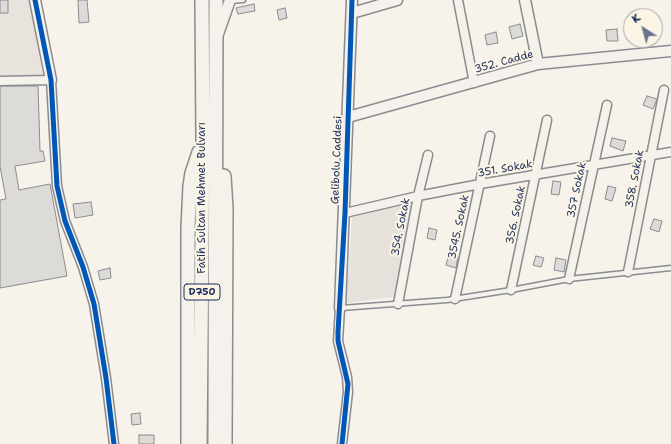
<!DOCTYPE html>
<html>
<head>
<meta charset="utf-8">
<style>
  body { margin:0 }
  #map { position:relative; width:671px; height:444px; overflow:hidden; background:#f7f3ea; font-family:"Shantell Sans",sans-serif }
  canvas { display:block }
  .north { position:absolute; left:623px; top:8px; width:40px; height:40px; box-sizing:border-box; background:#fcf5e5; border:1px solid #a2a6af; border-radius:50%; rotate:324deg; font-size:11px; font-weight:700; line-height:16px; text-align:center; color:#1b2f5e }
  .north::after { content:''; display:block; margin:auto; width:14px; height:18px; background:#68748f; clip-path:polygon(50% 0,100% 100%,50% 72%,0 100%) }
</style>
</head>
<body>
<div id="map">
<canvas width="671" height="444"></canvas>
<div class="north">K</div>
</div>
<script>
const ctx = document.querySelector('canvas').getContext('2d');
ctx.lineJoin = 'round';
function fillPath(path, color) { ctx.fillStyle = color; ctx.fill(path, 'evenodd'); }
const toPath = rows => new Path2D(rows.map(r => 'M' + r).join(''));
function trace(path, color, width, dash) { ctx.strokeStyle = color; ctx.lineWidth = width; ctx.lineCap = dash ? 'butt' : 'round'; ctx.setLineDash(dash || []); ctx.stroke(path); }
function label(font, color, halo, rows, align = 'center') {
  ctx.font = font + ' "Shantell Sans",sans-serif'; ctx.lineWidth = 4; ctx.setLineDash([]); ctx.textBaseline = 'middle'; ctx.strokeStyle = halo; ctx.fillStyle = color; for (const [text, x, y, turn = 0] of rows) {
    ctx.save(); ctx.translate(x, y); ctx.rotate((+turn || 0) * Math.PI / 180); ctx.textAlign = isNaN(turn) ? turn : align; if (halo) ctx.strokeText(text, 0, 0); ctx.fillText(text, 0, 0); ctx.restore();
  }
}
const built = toPath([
  [0,0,30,0,43,78,0,78]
]);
const green = toPath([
  [413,202,395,297,346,303,352,217]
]);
const building = toPath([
  [0,0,8,0,8,13,0,13,0,0],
  [78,0,87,0,89,22,79,23,78,0],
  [254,4,255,11,238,14,236,8,254,4],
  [285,8,287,18,279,20,277,10,285,8],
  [520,24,523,36,512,39,509,27,520,24],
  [617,29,618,41,607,41,606,30,617,29],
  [496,32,498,43,487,45,485,35,496,32],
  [0,86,38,86,40,151,43,151,45,161,15,166,19,190,50,184,67,276,0,288,0,200,6,199,0,166,0,86],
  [647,96,657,99,653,109,643,105,647,96],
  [612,138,626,141,623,151,610,146,612,138],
  [553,181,561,182,559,195,551,194,553,181],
  [608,186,616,188,612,201,605,199,608,186],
  [91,202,93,215,75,218,73,204,91,202],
  [654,219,662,221,659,232,650,229,654,219],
  [429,228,437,230,435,240,427,238,429,228],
  [449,255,458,257,456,268,446,265,449,255],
  [536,256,544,258,541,267,533,265,536,256],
  [556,258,566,260,564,272,554,270,556,258],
  [110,268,111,278,100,280,98,271,110,268],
  [140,413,141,424,132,425,131,414,140,413],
  [139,435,154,435,154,444,139,444,139,435]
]);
const service = toPath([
  [230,1,243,0],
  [341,308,447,300,511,290,569,279,671,268]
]);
const minor = toPath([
  [458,0,474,83],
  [0,81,51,80,57,186,65,221,83,267,94,304,106,378,114,444],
  [345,213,418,196,480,184,671,152],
  [628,272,664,90],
  [569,279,607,105],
  [511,290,547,120],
  [455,299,490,136],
  [398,304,418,196,428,155],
  [340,308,338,341,347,377,348,392,342,444]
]);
const tertiary = toPath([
  [35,0,51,80],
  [525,0,538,64],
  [352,13,397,0],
  [218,34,230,0],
  [348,117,538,64,671,51],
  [340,308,352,0]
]);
const trunk = toPath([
  [224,176,226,209,225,444],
  [188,444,188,227,190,186,192,173,199,152],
  [200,444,203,141,202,0],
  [215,444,216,0]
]);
const cycleway = toPath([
  [35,0,51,80,57,186,65,221,83,267,94,304,106,378,114,444],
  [342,444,348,384,338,341,338,332,345,213,352,0]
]);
const shields = [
  [202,292,36]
];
const shieldNames = [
  ["D750",202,292]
];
const streetNames = [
  ["352. Cadde",504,62,-15],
  ["Gelibolu Caddesi",337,160,-88],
  ["351. Sokak",505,169,-10],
  ["358. Sokak",635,179,-79],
  ["357 Sokak",577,190,-78],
  ["Fatih Sultan Mehmet Bulvarı",202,198,-90],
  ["356. Sokak",516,215,-78],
  ["354. Sokak",401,227,-79],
  ["3545. Sokak",459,227,-78]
];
fillPath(built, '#e8e4dd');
fillPath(green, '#e6e2db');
fillPath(building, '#dddbd7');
trace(building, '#8a8c91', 1);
trace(service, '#8a8c91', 7);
trace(minor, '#8a8c91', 11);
trace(tertiary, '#8a8c91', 13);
trace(trunk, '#8a8c91', 16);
trace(service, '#f5f2ec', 4);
trace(minor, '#f5f2ec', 8);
trace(tertiary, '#f5f2ec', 10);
trace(trunk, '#f5f2ec', 13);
trace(cycleway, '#0057b8', 5);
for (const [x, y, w] of shields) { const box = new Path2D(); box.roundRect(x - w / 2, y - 8, w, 16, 3); ctx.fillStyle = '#fcf5e5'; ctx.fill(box); trace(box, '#1b2f5e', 1); }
label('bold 10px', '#1b2f5e', null, shieldNames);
label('11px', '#1b2f5e', '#fcf5e5', streetNames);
</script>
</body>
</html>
